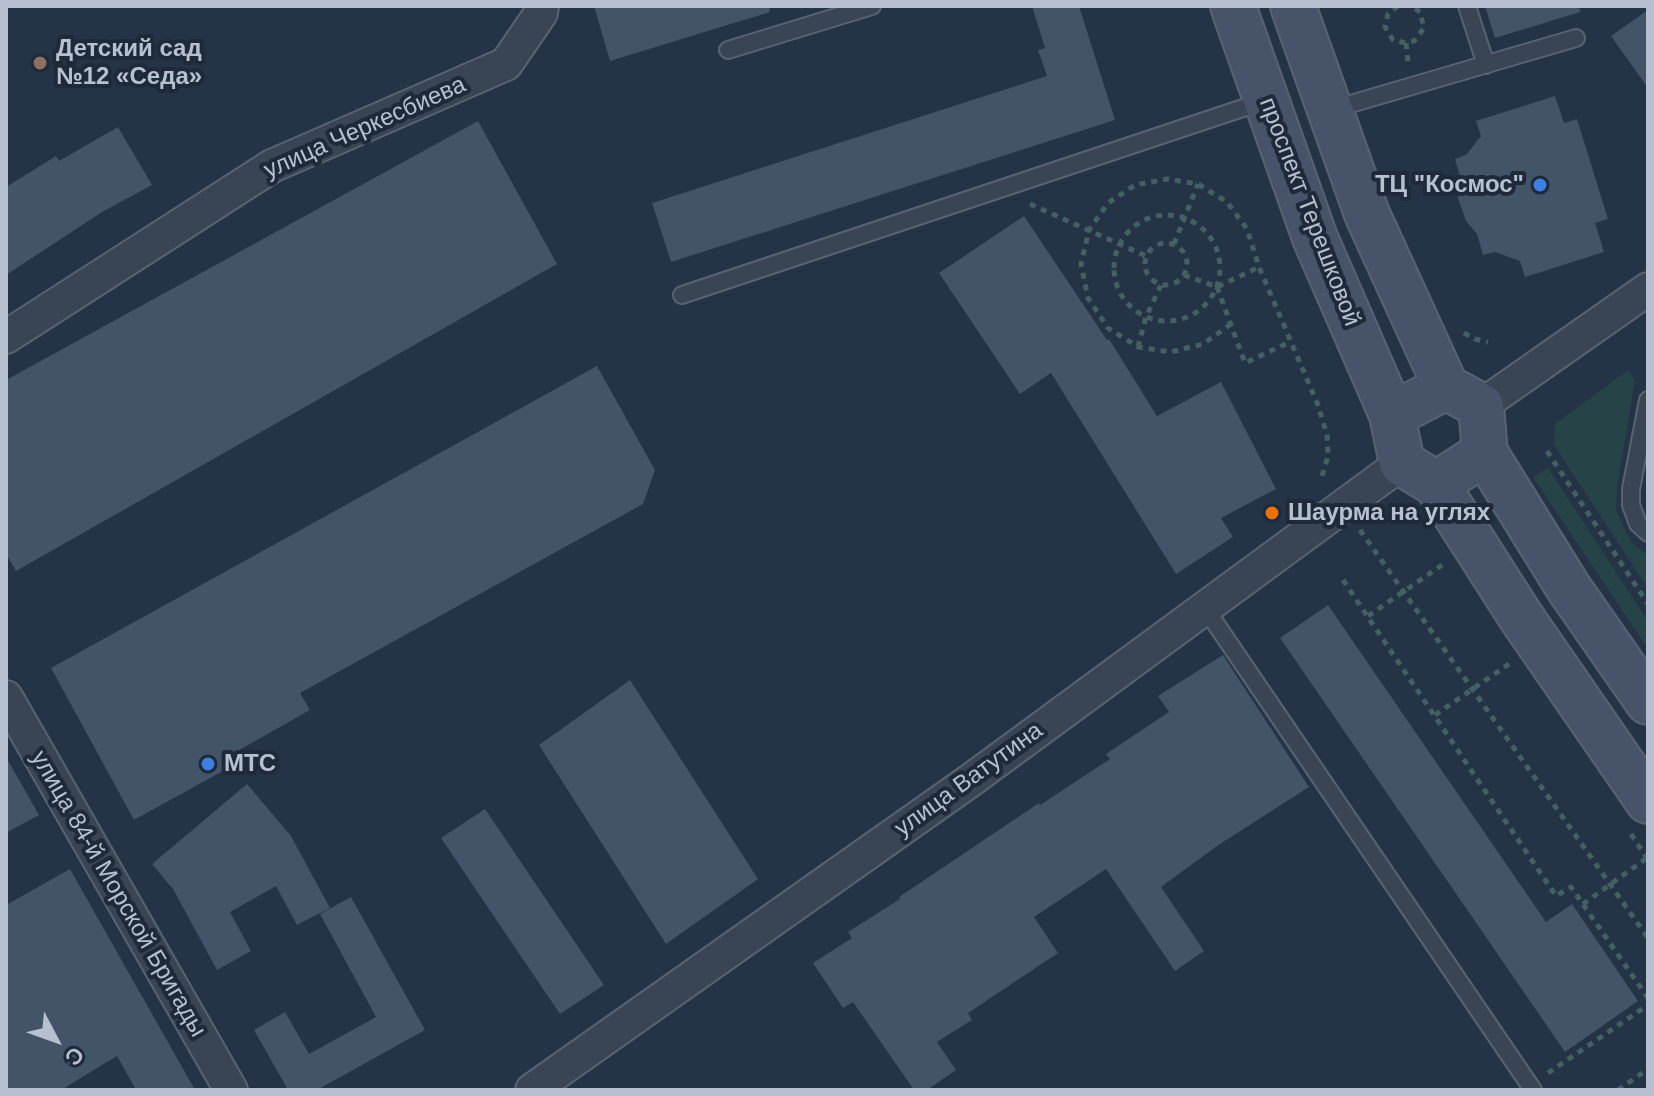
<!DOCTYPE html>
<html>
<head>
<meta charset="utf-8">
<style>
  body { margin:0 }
  #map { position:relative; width:1654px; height:1096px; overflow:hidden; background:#243346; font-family:Helvetica,sans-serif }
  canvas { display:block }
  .frame { position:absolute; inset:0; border:8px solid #b7c0ce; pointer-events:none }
  .north { position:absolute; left:16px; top:1000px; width:80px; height:80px; -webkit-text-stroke:6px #1e2a3a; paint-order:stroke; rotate:131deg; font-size:22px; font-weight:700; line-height:32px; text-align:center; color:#b7c0ce }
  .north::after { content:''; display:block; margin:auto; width:28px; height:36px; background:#b7c0ce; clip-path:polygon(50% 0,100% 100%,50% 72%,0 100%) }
</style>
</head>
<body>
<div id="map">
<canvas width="1654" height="1096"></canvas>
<div class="frame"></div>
<div class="north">С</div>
</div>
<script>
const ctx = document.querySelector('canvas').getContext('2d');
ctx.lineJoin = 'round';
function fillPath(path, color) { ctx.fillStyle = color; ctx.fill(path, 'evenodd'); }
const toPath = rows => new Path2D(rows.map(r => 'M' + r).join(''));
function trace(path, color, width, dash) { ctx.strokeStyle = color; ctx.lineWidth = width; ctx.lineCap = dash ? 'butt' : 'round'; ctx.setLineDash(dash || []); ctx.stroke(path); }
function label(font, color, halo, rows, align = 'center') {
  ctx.font = font + ' Helvetica,sans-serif'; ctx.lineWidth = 8; ctx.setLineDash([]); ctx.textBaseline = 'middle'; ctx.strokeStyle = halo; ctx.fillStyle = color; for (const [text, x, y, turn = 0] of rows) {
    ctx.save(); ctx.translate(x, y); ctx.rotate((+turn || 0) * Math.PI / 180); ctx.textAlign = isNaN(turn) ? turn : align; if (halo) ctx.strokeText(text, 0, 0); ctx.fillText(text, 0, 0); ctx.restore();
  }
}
const green = toPath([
  [1628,370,1635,381,1617,487,1616,510,1631,542,1648,555,1648,589,1554,445,1555,424],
  [1548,468,1648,621,1648,649,1533,477]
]);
const building = toPath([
  [594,6,769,6,770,12,610,61],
  [1032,6,1079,6,1115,120,671,262,652,203,1047,76,1038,50,1045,48],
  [1485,6,1579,6,1580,12,1495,38],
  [1648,10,1648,88,1611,36],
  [1555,96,1564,123,1577,119,1608,219,1595,223,1604,252,1525,277,1520,261,1495,252,1483,255,1477,234,1466,221,1458,198,1461,180,1455,159,1466,155,1481,136,1476,121],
  [478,121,557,264,16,571,6,554,6,380],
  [118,127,152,185,102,212,6,275,6,187,56,156,59,161],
  [1024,216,1107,340,1109,339,1157,416,1221,382,1276,489,1221,518,1233,537,1176,574,1051,373,1020,394,939,273],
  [597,366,655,470,643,504,300,693,310,710,225,758,232,766,134,820,51,668],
  [1328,605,1546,922,1572,904,1638,1001,1565,1052,1280,638],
  [1223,655,1309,787,1217,846,1161,887,1204,951,1175,971,1106,869,1034,917,1058,953,968,1013,972,1020,937,1042,956,1070,927,1090,914,1090,853,1002,843,1008,813,963,852,938,848,932,900,899,899,897,1039,803,1040,805,1110,759,1106,754,1169,712,1158,696],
  [630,680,758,879,666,944,539,745],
  [6,757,39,815,6,833],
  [247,784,291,836,330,908,297,925,276,886,230,912,251,951,217,970,173,889,152,864],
  [485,809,604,985,560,1014,441,838],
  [70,869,173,1051,195,1090,136,1090,117,1056,61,1090,6,1090,6,905],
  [351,897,425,1030,317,1090,288,1090,254,1030,285,1012,309,1054,376,1017,320,914]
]);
const path = toPath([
  [1398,6,1388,14,1385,27,1393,40,1406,43,1414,41,1424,28,1420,12,1412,6],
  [1406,43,1408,62],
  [1030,204,1146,256],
  '1114 268a53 53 0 1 1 106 0a53 53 0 1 1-106 0Z',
  '1145 264a21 21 0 1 1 42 0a21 21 0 1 1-42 0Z',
  [1174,244,1198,184],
  [1184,275,1217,287,1259,267],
  [1217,287,1245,363,1290,342],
  [1231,324,1203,344,1171,352,1138,347,1108,328,1088,298,1081,264,1089,230,1108,203,1135,185,1167,179,1198,184,1227,202,1247,229,1259,267,1318,405,1327,435,1328,456,1322,476],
  [1464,333,1475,339,1488,342],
  [1138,347,1146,317,1161,285],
  [1547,451,1648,604],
  [1360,530,1648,938],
  [1343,580,1556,896,1571,887,1648,998],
  [1368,616,1445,563],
  [1435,715,1509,664],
  [1631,834,1648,860],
  [1583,904,1647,858],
  [1548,1073,1648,1005],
  [1618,1090,1648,1069]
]);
const lane = toPath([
  [1467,6,1486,65],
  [728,50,872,6],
  [1330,110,1576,38],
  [682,295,1264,101],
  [1648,400,1631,489,1631,505,1638,524,1648,533],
  [1205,608,1533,1090]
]);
const street = toPath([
  [6,337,272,166,506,64,541,13,542,6],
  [1481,406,1648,289],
  [6,697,231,1090],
  [532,1090,971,780,1402,463]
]);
const secondary = toPath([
  [1233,6,1315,238,1392,415],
  [1293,6,1367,214,1446,387],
  [1446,387,1481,406,1485,453,1436,484,1402,463,1392,415,1446,387],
  [1485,453,1568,587,1648,702],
  [1436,484,1521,617,1648,801]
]);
const markers = [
  [40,63,8,"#8d6e63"],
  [1540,185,8,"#3f7fe0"],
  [1272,513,8,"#e8710a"],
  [208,764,8,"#3f7fe0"]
];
const poiNames = [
  ["Детский сад",56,49],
  ["№12 «Седа»",56,77],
  ["ТЦ \"Космос\"",1524,185,"right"],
  ["Шаурма на углях",1288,513],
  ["МТС",224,764]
];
const streetNames = [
  ["улица Черкесбиева",365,128,-24],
  ["проспект Терешковой",1309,212,69],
  ["улица Ватутина",969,780,-36],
  ["улица 84-й Морской Бригады",118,894,60]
];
fillPath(green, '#264347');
fillPath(building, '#435368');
trace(lane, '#586372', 20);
trace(street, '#586372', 36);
trace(secondary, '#586372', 48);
trace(path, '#456062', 5, [6, 6]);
trace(lane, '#394555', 16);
trace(street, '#394555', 32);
trace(secondary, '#475368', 44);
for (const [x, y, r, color] of markers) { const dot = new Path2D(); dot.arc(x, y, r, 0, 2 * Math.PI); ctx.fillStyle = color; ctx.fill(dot); trace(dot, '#1e2a3a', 3); }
label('bold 24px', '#b7c0ce', '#1e2a3a', poiNames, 'left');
label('24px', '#b7c0ce', '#1e2a3a', streetNames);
</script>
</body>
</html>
